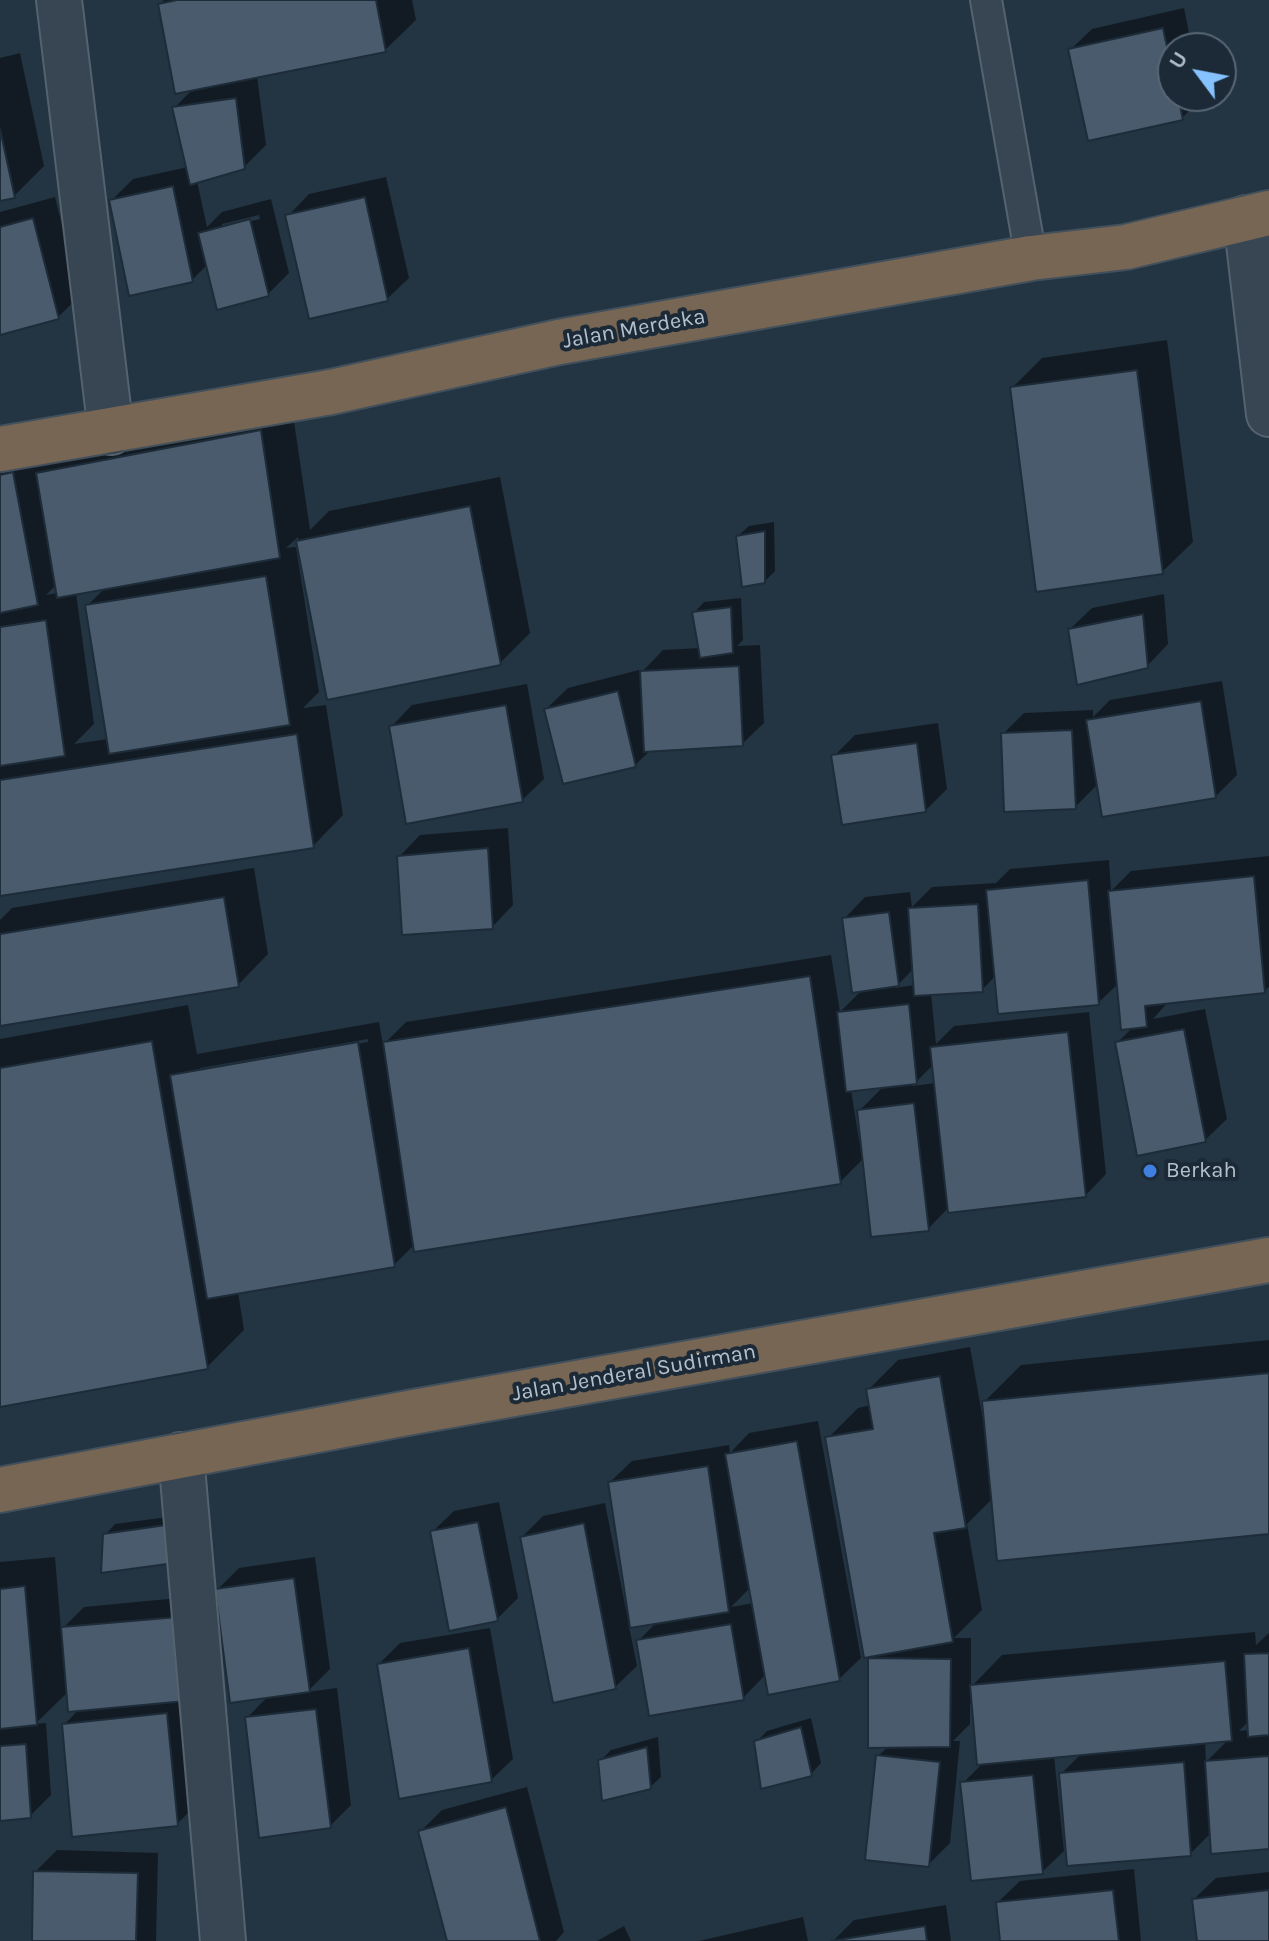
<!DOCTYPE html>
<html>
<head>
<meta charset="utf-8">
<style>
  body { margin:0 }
  #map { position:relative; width:1269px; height:1941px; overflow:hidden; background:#233442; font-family:Karla,sans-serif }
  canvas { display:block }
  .north { position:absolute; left:1157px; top:32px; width:80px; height:80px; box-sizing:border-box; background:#1c2a37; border:2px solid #596673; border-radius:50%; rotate:302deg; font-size:22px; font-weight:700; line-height:32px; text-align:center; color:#b4c0cc }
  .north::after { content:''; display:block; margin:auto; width:28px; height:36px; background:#86c2ff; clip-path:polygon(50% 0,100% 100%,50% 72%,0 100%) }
</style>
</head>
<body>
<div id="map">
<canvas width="1269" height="1941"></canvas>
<div class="north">U</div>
</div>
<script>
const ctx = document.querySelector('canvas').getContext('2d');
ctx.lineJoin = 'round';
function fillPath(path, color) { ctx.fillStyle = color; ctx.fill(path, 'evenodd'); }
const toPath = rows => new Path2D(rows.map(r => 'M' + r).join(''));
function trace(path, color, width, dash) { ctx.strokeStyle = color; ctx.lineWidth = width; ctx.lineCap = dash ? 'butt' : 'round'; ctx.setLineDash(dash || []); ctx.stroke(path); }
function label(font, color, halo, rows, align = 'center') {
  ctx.font = font + ' Karla,sans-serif'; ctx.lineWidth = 8; ctx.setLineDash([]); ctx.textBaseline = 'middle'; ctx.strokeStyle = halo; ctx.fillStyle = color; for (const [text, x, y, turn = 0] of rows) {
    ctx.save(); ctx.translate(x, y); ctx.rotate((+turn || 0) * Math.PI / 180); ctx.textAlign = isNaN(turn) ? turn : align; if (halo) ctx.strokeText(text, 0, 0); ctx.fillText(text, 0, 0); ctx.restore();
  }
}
const shadow = toPath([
  [164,0,412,0,416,20,385,50,257,76,266,145,244,167,197,181,207,227,222,212,271,199,289,273,268,294,208,264,192,280,111,201,133,179,188,167,174,108,193,89,160,5],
  [259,215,260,219,222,228,222,224],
  [1184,8,1192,48,1173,48,1173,96,1203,97,1182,118,1070,50,1092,29],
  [20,53,44,166,14,196,0,199,0,58],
  [386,177,409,278,387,299,288,216,309,194],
  [55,197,80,296,58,317,0,333,0,212],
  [1167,340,1193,542,1162,572,1012,388,1042,358],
  [291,401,310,530,329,511,500,477,530,633,500,663,329,697,298,537,286,548,296,547,319,692,303,708,326,705,343,815,313,846,0,894,0,452,43,443,47,465,69,443],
  [57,584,58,593,46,595],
  [106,587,87,606,108,739,74,744,94,724,76,593],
  [774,522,775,571,764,582,738,536,749,526],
  [1164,594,1168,644,1147,666,1070,629,1092,608],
  [741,598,743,640,737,646,760,645,764,723,742,744,651,750,635,765,546,709,568,688,639,670,640,674,663,650,700,648,694,613,704,602],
  [1222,681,1237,775,1216,796,1099,783,1075,807,1003,734,1024,713,1093,710,1093,717,1110,700],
  [527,684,544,779,522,800,391,727,412,705],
  [938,723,947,789,926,810,834,756,855,735],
  [508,828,513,905,492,927,399,857,420,835],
  [1269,856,1269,987,1264,991,1168,1002,1153,1019,1205,1009,1227,1119,1205,1140,1117,1043,1133,1027,1119,983,1098,1003,996,975,982,990,931,993,936,1044,954,1026,1089,1012,1106,1174,1085,1196,949,1207,928,1229,864,1158,840,1182,415,1244,394,1265,238,1292,244,1330,207,1367,0,1405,0,1039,188,1005,197,1054,379,1022,383,1045,406,1022,831,955,840,1012,862,990,844,919,865,897,910,892,912,907,932,887,996,883,1010,869,1109,860,1111,891,1131,871],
  [914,968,915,985,895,988],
  [368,1039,368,1042,200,1072,200,1068],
  [934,1064,936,1083,912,1086],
  [884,1086,859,1111,862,1140,859,1140,851,1090],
  [254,868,268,954,238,985,0,1024,0,920,12,908],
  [1269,1340,1269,1532,993,1498,967,1524,982,1610,954,1638,971,1638,971,1687,1002,1655,1255,1632,1256,1645,1269,1633,1269,1847,1212,1832,1190,1854,1061,1774,1082,1753,1054,1756,1064,1851,1042,1872,963,1783,983,1763,973,1704,970,1704,970,1724,953,1741,960,1741,950,1843,928,1865,878,1756,889,1746,870,1659,876,1654,828,1438,858,1408,871,1405,868,1390,898,1360,970,1347,983,1420,986,1420,984,1402,1021,1365],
  [1249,1721,1249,1730,1239,1731],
  [1229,1739,1206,1762,1205,1742],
  [818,1421,861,1658,839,1679,766,1674,743,1698,638,1641,658,1621,629,1626,637,1666,615,1687,522,1537,543,1516,605,1503,626,1610,629,1610,610,1482,632,1461,729,1445,730,1453,749,1433],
  [751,1587,754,1603,731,1607],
  [499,1502,518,1598,497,1619,432,1532,454,1511],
  [190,1514,191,1549,105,1535,115,1524],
  [55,1557,61,1630,84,1607,199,1596,198,1803,177,1824,64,1725,79,1709,68,1692,35,1724,46,1723,51,1795,30,1816,0,1819,0,1562],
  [315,1557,330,1669,307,1692,337,1688,351,1805,330,1826,247,1718,269,1695,217,1590,239,1568],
  [490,1628,513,1759,491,1780,379,1664,400,1643],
  [811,1718,821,1763,811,1774,756,1742,767,1731],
  [658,1737,661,1777,650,1787,600,1761,611,1750],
  [527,1787,564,1932,556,1941,449,1941,421,1831,442,1810],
  [57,1850,158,1853,156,1941,34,1941,35,1872],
  [1134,1869,1141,1941,1002,1941,998,1902,1020,1881],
  [1269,1872,1269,1941,1199,1941,1194,1899,1216,1878],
  [946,1905,951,1941,833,1941,854,1920],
  [803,1917,808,1941,699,1941],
  [624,1926,631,1941,597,1941]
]);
const building = toPath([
  [177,0,376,0,386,52,175,94,158,4,177,0],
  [1163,28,1173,75,1173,96,1178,96,1183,120,1088,141,1068,49,1163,28],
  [236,98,245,169,190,185,172,107,236,98],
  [0,129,15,198,0,201,0,129],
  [173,186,193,282,129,296,109,200,173,186],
  [365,197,388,301,309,319,285,215,365,197],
  [33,218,59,319,0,335,0,227,33,218],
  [250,219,269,296,217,310,198,233,250,219],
  [1137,370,1163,574,1036,592,1010,387,1137,370],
  [261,430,280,558,57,598,36,473,261,430],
  [13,472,38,605,0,613,0,475,13,472],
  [470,506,501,665,327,700,296,541,470,506],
  [765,531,765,583,742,587,736,536,765,531],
  [266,576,290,725,109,754,85,605,266,576],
  [731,607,733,653,700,658,692,612,731,607],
  [1143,614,1148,668,1077,685,1068,629,1143,614],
  [46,620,65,756,0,766,0,627,46,620],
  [739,666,743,746,644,752,640,671,739,666],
  [618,691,636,767,563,784,544,709,618,691],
  [1201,701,1216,798,1102,817,1086,720,1201,701],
  [506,705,523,802,406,824,389,726,506,705],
  [1072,730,1076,809,1004,812,1001,733,1072,730],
  [297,734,314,848,0,896,0,780,297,734],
  [917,743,926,812,842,825,831,755,917,743],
  [488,848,493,929,402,935,397,856,488,848],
  [1254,876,1265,993,1145,1006,1147,1027,1121,1030,1108,891,1254,876],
  [1088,880,1099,1005,998,1014,986,890,1088,880],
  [224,897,239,987,0,1026,0,934,224,897],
  [978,904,983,992,914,996,908,908,978,904],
  [889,912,899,986,852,993,842,918,889,912],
  [810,976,841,1184,414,1252,383,1042,810,976],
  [909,1004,917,1084,846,1092,837,1012,909,1004],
  [1184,1029,1206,1142,1137,1156,1115,1042,1184,1029],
  [1068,1032,1086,1197,948,1213,930,1047,1068,1032],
  [152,1041,208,1369,0,1407,0,1068,152,1041],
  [358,1042,395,1267,207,1299,170,1075,358,1042],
  [914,1103,929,1231,871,1237,857,1110,914,1103],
  [1269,1373,1269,1534,997,1561,982,1401,1269,1373],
  [940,1376,966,1528,934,1533,953,1642,864,1658,825,1437,873,1429,866,1389,940,1376],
  [797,1441,840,1681,768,1695,725,1454,797,1441],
  [708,1466,729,1612,630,1628,608,1482,708,1466],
  [478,1522,498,1621,449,1631,430,1531,478,1522],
  [180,1523,182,1562,101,1573,103,1534,180,1523],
  [584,1523,616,1689,553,1703,520,1537,584,1523],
  [294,1578,310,1692,230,1703,215,1589,294,1578],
  [25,1586,37,1725,0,1729,0,1589,25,1586],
  [178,1617,186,1701,68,1712,61,1627,178,1617],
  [731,1624,744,1700,649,1716,636,1640,731,1624],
  [469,1648,492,1782,399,1799,377,1664,469,1648],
  [1269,1653,1269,1735,1248,1737,1244,1654,1269,1653],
  [868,1658,951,1659,950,1747,868,1748,868,1658],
  [1225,1661,1232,1741,977,1765,970,1685,1225,1661],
  [316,1709,331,1828,259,1838,245,1717,316,1709],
  [167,1713,178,1826,72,1837,62,1724,167,1713],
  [801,1727,812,1776,761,1789,754,1741,801,1727],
  [26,1744,31,1818,0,1821,0,1746,26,1744],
  [647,1747,651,1789,602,1801,598,1760,647,1747],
  [876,1755,940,1762,929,1867,865,1860,876,1755],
  [1269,1756,1269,1849,1211,1854,1205,1761,1269,1756],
  [1184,1762,1191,1856,1067,1866,1059,1773,1184,1762],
  [1033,1775,1043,1874,971,1881,960,1782,1033,1775],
  [506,1807,540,1941,447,1941,418,1831,506,1807],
  [33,1871,138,1873,136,1941,32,1941,33,1871],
  [1113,1890,1119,1941,1000,1941,996,1902,1113,1890],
  [1269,1890,1269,1941,1197,1941,1192,1899,1269,1890],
  [925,1926,927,1941,831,1941,925,1926]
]);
const lane = toPath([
  [986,0,1031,258]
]);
const street = toPath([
  [59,0,111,432],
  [1246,218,1269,414],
  [181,1455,223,1941]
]);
const highway = toPath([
  [0,449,331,392,559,342,1031,258,1126,247,1269,213],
  [0,1490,413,1412,1269,1260]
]);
const markers = [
  [1150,1171,8,"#3f7fe0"]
];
const streetNames = [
  ["Jalan Merdeka",634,329,-10],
  ["Jalan Jenderal Sudirman",634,1373,-10]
];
const poiNames = [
  ["Berkah",1166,1171]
];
fillPath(shadow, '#0007');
fillPath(building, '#495b6c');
trace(building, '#1e2c39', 2);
trace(lane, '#55636f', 34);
trace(street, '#55636f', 48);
trace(highway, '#42505c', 48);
trace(lane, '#384552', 30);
trace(street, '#384552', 44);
trace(highway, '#786654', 44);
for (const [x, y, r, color] of markers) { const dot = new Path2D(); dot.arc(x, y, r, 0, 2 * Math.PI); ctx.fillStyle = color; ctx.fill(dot); trace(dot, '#1c2a37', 3); }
label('22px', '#b4c0cc', '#1c2a37', streetNames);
label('22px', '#b4c0cc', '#1c2a37', poiNames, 'left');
</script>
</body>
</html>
